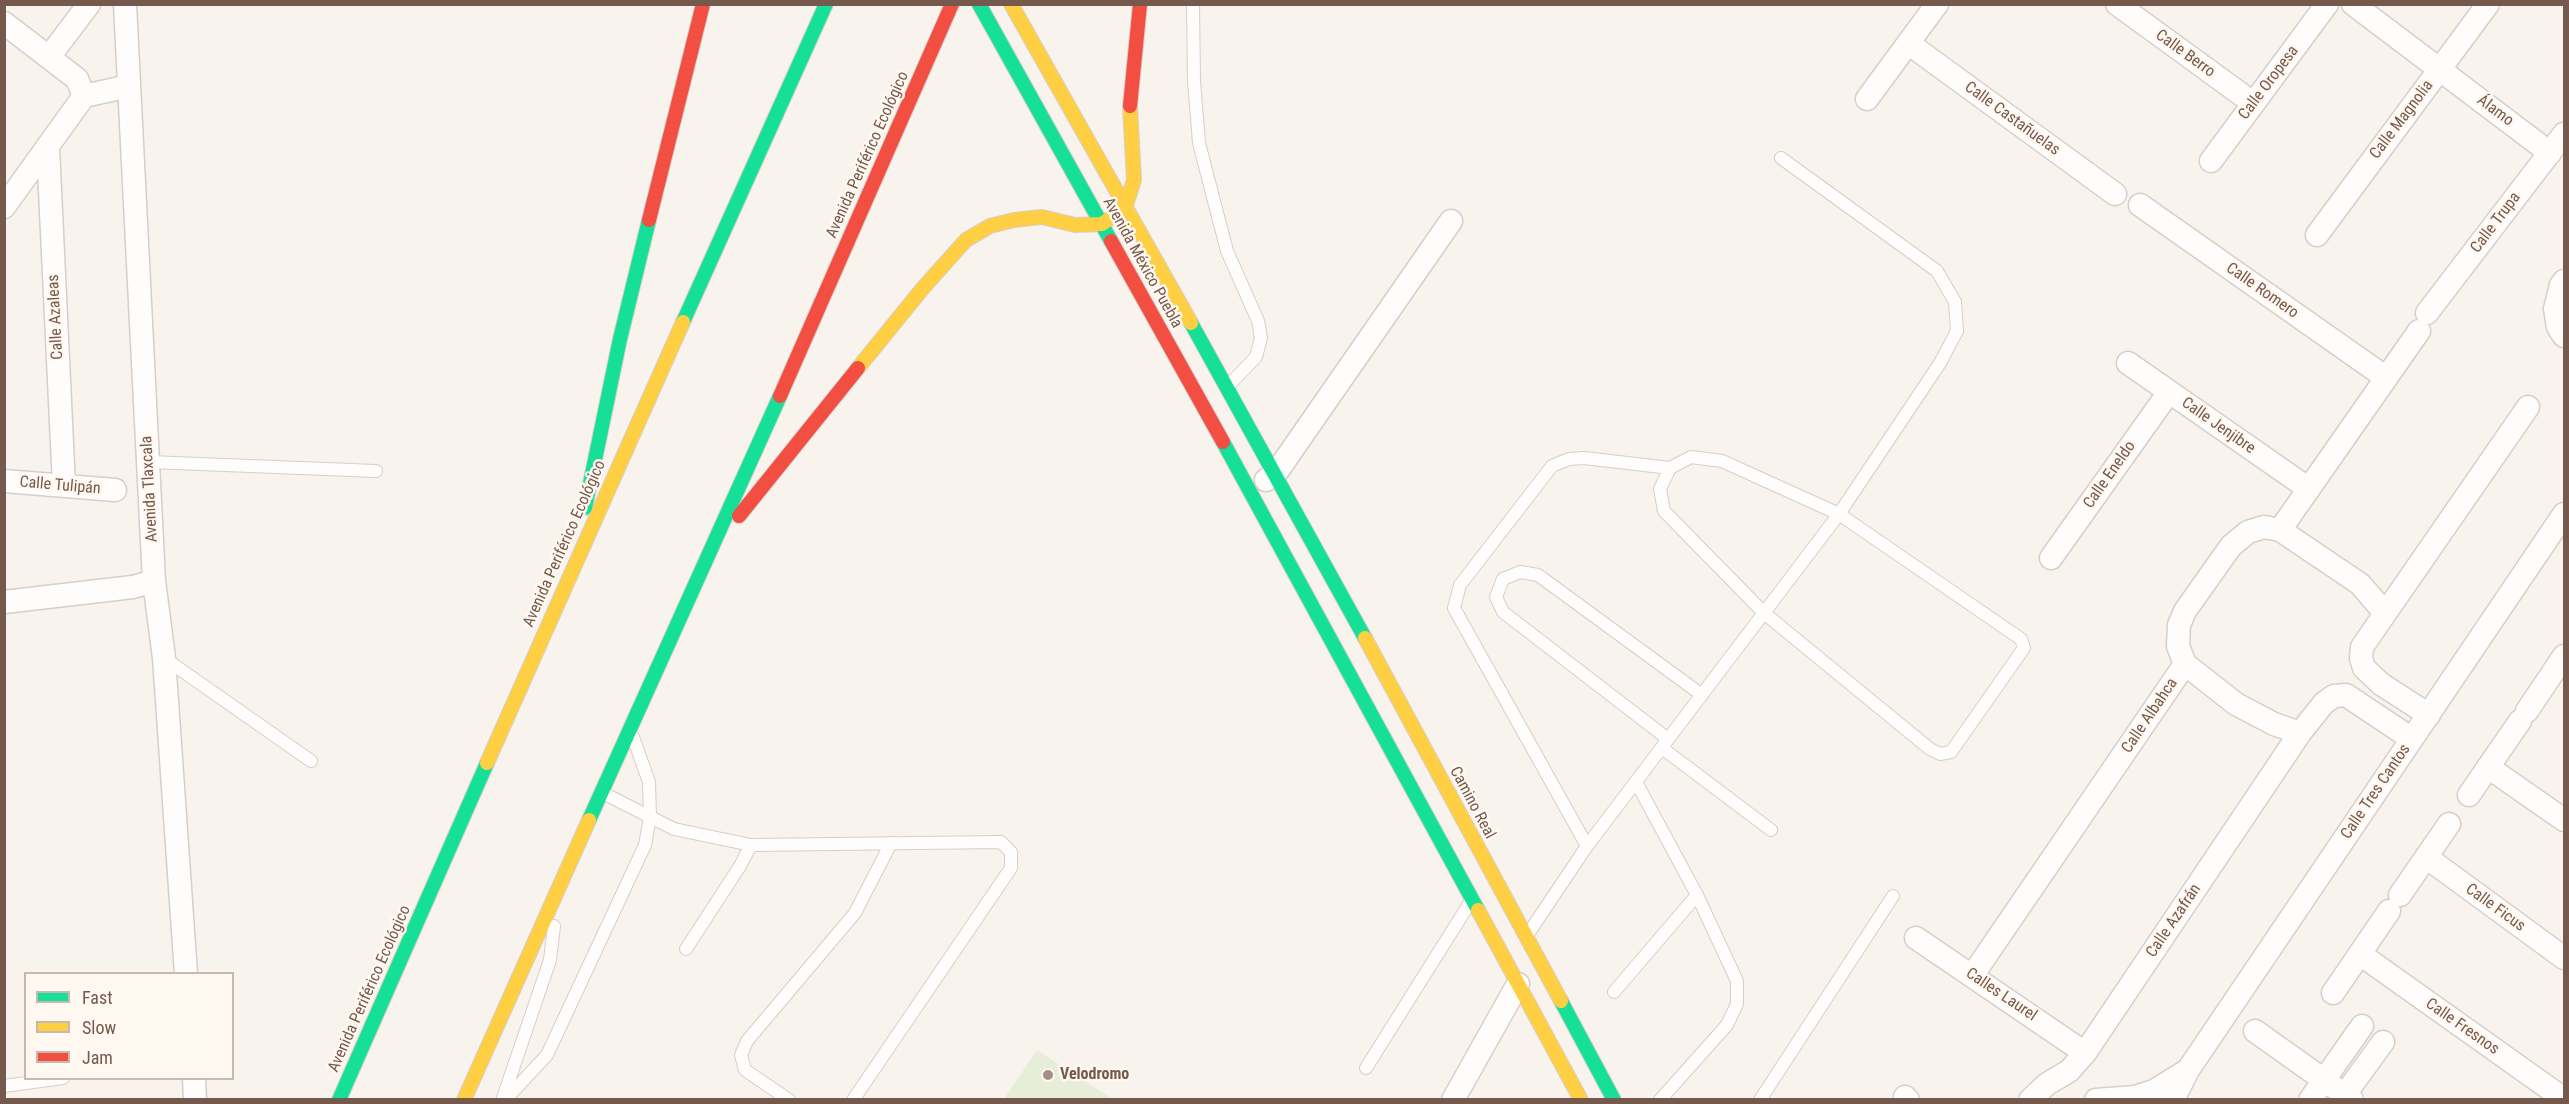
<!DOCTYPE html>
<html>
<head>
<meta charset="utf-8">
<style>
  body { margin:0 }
  #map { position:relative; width:2569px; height:1104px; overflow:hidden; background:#f8f3ed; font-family:"Roboto Condensed",sans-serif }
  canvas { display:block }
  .frame { position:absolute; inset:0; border:6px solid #76594d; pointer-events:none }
  .legend { position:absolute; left:24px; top:972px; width:210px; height:108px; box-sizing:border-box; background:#fef8f0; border:2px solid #c8b8af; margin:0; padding:8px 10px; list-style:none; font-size:18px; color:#76594d }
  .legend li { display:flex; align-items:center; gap:12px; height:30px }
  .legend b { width:30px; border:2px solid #c8b8af }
</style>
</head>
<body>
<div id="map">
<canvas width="2569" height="1104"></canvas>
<div class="frame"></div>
<ul class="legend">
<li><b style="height:8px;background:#16e098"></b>Fast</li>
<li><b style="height:8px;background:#ffcf43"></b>Slow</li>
<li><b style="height:8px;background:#f24e42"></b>Jam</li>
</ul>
</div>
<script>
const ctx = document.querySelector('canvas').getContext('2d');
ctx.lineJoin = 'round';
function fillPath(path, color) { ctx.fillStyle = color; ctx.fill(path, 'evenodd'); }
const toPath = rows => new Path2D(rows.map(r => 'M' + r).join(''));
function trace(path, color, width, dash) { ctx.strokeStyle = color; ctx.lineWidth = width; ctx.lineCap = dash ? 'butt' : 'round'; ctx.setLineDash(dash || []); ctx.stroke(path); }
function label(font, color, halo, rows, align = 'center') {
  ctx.font = font + ' "Roboto Condensed",sans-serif'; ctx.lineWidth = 5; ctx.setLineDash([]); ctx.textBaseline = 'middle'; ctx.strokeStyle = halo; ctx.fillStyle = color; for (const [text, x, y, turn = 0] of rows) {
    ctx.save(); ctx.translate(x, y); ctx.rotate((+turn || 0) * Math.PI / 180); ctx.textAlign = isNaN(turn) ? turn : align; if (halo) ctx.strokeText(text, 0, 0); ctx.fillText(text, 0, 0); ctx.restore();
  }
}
const green = toPath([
  [1037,1050,1112,1099,1004,1099]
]);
const lane = toPath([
  [1193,4,1194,81,1199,143,1227,251,1258,321,1261,338,1256,357,1228,386],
  [1691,457,1722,461,1839,514,2021,639,2024,648,1951,752,1940,754,1930,749,1764,613,1664,511,1660,489,1670,468,1691,457],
  [149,462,376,471],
  [164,658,311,761],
  [1668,739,1503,612,1496,597,1503,579,1520,572,1538,575,1702,695],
  [1662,748,1771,830],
  [603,793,674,829,751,845],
  [1587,846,1454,608,1460,585,1552,466,1569,459,1584,458,1670,468],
  [1528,934,1587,846,1839,514,1940,363,1957,331,1955,302,1937,271,1781,158],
  [686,949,740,866,751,845,1001,842,1011,852,1011,868,853,1100],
  [1614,992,1697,895,1636,782],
  [1366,1068,1471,901],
  [4,1086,63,1078],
  [503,1098,550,960,554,926],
  [505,1100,547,1055,645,845,650,818,649,782,633,737],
  [789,1100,745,1070,741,1055,747,1041,855,913,891,843],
  [1660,1100,1727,1025,1737,1004,1737,981,1697,895],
  [1760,1100,1893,896]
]);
const street = toPath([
  [125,4,154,581,164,658,186,974],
  [2117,4,2253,103],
  [2353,4,2550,153],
  [4,23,77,79,84,96],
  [1908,43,2115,194],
  [49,57,89,4],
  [84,96,129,86],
  [1867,99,1937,4],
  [48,148,64,486],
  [2211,161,2327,4],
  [2140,205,2385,377],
  [4,207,84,96],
  [2317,235,2488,4],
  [2564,281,2561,285,2555,309,2558,327,2564,336],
  [2427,313,2564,134],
  [2128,363,2309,489],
  [1266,480,1276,473,1451,221],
  [4,481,115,490],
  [2280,530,2419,331],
  [2051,558,2169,392],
  [4,602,133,587,154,581],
  [2185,664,2178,646,2179,625,2185,611,2231,546,2248,532,2264,527,2280,530,2360,584,2385,613],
  [2185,664,2236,704,2274,724,2300,733],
  [2527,711,2564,656],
  [2429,715,2381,684,2364,668,2361,658,2362,647,2528,407],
  [2488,767,2564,820],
  [2469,795,2520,721],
  [2426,857,2564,958],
  [2400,895,2449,824],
  [1916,938,2085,1053],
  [2360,954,2564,1099],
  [1972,976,2185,664],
  [2333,993,2389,911],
  [2255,1031,2352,1100],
  [194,1078,195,1100],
  [1905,1097,1908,1100],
  [1453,1100,1518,984],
  [2030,1100,2047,1084,2069,1071,2085,1053,2300,733,2324,703,2334,696,2346,695,2412,739],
  [2096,1100,2135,1097,2154,1091,2188,1070],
  [2173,1100,2188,1070,2564,514],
  [2310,1100,2362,1026],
  [2341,1100,2383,1042]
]);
const fast = toPath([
  [979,4,1111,241],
  [683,322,826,4],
  [1191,323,1365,638],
  [1223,442,1478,910],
  [585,508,620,339,649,220],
  [589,820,780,396],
  [1561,1001,1614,1100],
  [339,1100,487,763]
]);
const slow = toPath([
  [1011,4,1191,323],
  [858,368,923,288,966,240,990,226,1014,220,1042,217,1075,225,1102,224,1125,208,1134,180,1130,106],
  [1365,638,1561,1001],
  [487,763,683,322],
  [1478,910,1581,1100],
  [464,1100,589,820]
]);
const jam = toPath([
  [1130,106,1140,4],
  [649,220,703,4],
  [1111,241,1223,442],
  [780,396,952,4],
  [739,516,858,368]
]);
const markers = [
  [1048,1075,6,"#a48f85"]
];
const streetNames = [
  ["Calle Berro",2185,54,36],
  ["Calle Oropesa",2269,83,-53],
  ["Álamo",2495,111,37],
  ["Calle Castañuelas",2012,119,36],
  ["Calle Magnolia",2402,120,-53],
  ["Avenida Periférico Ecológico",868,155,-66],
  ["Calle Trupa",2496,223,-53],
  ["Avenida México Puebla",1142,263,61],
  ["Calle Romero",2262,291,35],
  ["Calle Azaleas",56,317,-93],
  ["Calle Jenjibre",2218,426,35],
  ["Calle Eneldo",2110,475,-55],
  ["Calle Tulipán",60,486,5],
  ["Avenida Tlaxcala",150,489,-93],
  ["Avenida Periférico Ecológico",565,544,-66],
  ["Calle Albahca",2150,716,-56],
  ["Calle Tres Cantos",2376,792,-56],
  ["Camino Real",1472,803,62],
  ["Calle Ficus",2495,908,36],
  ["Calle Azafrán",2174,921,-56],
  ["Avenida Periférico Ecológico",370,989,-66],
  ["Calles Laurel",2001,995,34],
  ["Calle Fresnos",2462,1027,35]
];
const poiNames = [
  ["Velodromo",1060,1075]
];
fillPath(green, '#e6eed8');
trace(lane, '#d6ceca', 14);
trace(street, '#d6ceca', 25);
trace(fast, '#d7cfca', 16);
trace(slow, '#d7cfca', 16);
trace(jam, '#d7cfca', 16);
trace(lane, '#fefdfc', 12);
trace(street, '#fefdfc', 22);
trace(fast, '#16e098', 14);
trace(slow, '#ffcf43', 14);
trace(jam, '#f24e42', 14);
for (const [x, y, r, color] of markers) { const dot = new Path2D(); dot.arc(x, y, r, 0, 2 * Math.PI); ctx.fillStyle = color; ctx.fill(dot); trace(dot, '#fef8f0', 2); }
label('16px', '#76594d', '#fef8f0', streetNames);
label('bold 16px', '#76594d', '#fef8f0', poiNames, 'left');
</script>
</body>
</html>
